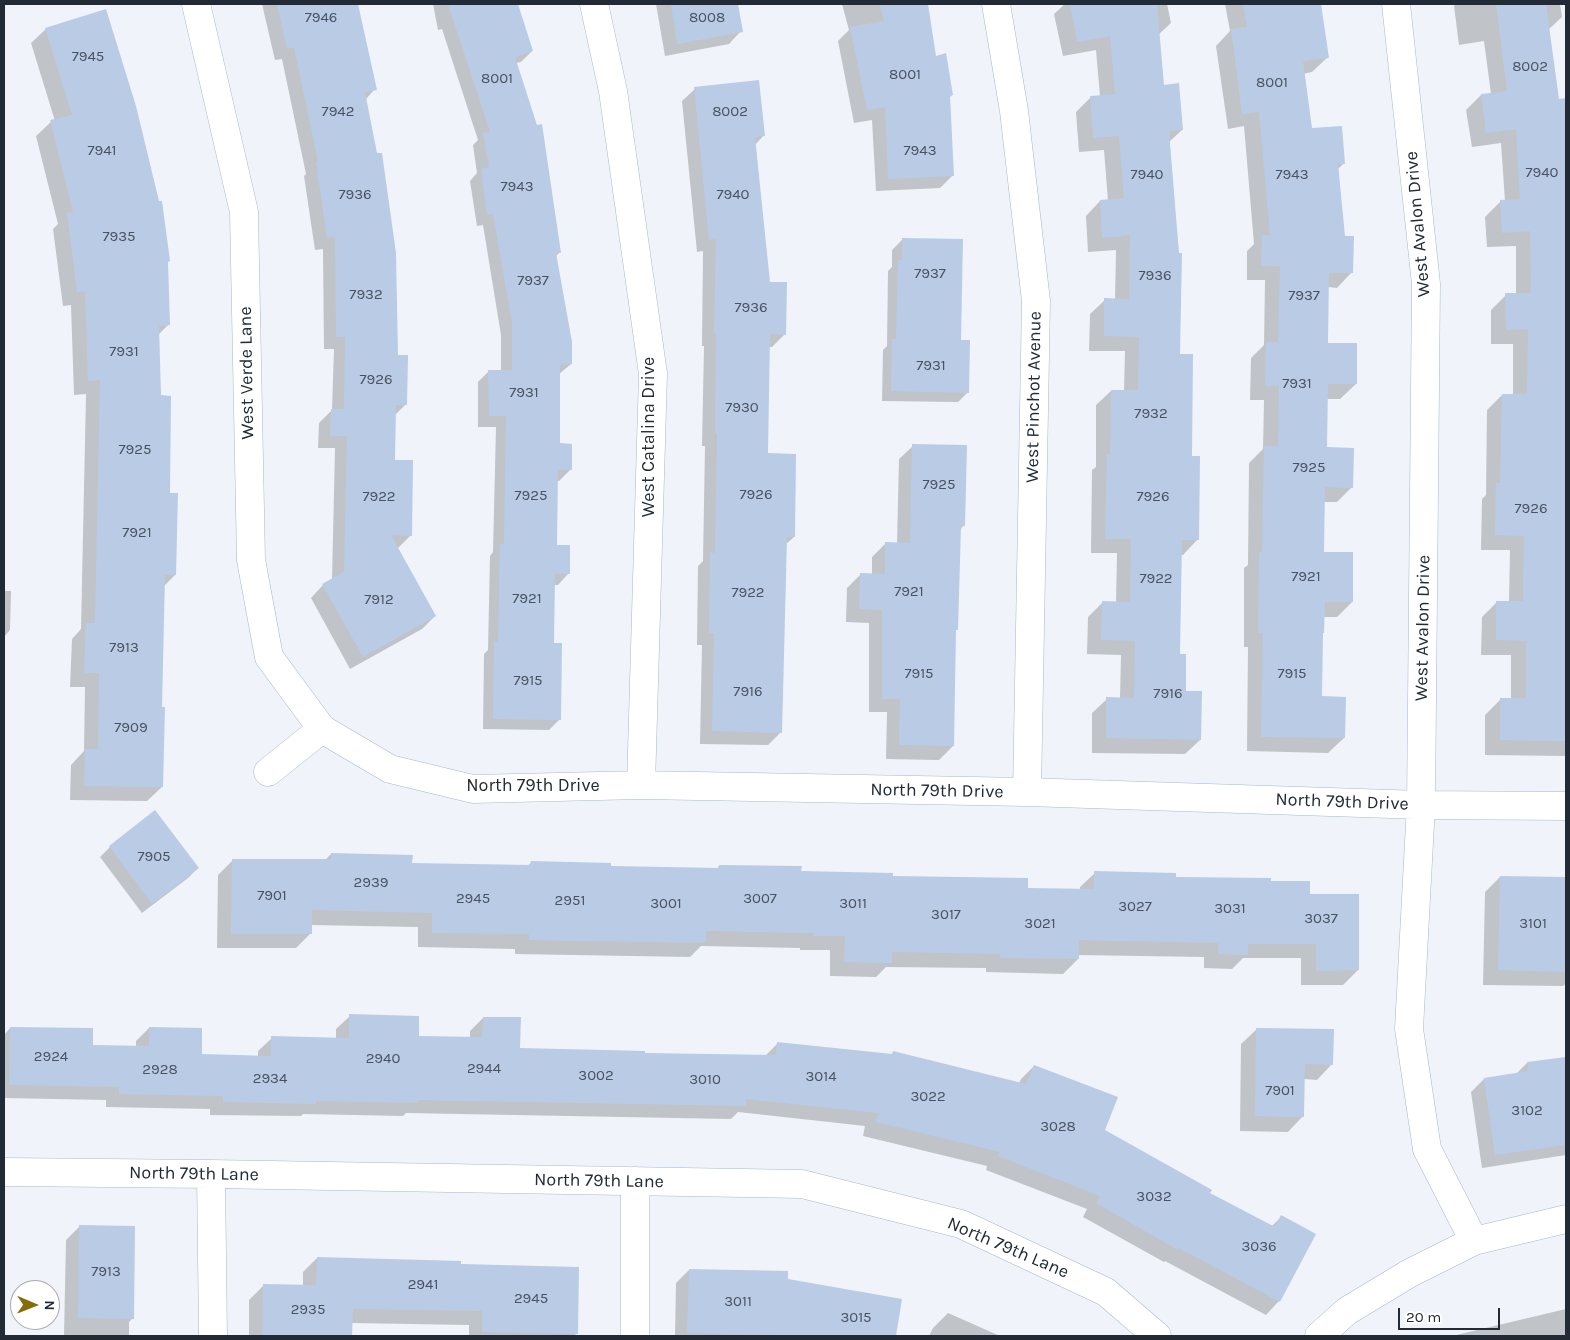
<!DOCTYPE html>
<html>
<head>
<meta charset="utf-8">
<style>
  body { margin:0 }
  #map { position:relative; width:1570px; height:1340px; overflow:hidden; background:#f0f4fa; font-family:Karla,sans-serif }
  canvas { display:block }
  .frame { position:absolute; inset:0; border:5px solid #222a35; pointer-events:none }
  .north { position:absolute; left:10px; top:1280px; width:50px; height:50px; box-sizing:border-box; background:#fff; border:1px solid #a7aaae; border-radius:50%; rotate:91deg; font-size:14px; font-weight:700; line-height:20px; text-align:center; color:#222a35 }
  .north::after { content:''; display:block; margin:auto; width:18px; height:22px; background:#846d0a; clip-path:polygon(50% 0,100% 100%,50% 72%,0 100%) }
  .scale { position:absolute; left:1398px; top:1308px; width:102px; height:22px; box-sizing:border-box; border:2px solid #222a35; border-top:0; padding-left:6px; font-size:15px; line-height:18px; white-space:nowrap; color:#222a35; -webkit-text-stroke:4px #fff; paint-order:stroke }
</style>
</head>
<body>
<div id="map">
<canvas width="1570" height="1340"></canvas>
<div class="frame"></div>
<div class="north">N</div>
<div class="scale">20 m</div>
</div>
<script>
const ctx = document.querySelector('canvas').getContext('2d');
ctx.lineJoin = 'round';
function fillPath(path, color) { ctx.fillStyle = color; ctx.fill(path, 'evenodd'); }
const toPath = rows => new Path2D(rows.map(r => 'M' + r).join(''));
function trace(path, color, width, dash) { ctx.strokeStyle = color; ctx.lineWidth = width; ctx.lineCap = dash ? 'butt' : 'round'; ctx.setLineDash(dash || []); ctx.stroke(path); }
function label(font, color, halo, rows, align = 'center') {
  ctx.font = font + ' Karla,sans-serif'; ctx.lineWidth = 4; ctx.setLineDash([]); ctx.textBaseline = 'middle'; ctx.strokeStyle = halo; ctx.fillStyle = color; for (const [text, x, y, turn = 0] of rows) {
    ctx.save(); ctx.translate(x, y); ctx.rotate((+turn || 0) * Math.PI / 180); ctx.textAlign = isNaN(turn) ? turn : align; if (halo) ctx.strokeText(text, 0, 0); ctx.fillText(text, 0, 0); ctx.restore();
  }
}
const shadow = toPath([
  [262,4,357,4,375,89,365,100,397,356,406,404,394,416,393,461,411,535,397,549,435,616,422,629,350,669,311,598,323,585,332,580,335,448,318,448,319,423,332,410,334,349,324,349,323,249,315,250,304,176,306,174,282,59,275,60],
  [433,4,517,4,532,51,521,62,516,63,560,252,556,256,571,364,558,375,559,445,570,470,559,481,557,481,556,546,568,574,558,585,554,585,553,644,560,719,549,730,483,729,484,654,488,650,490,556,493,552,496,427,478,427,478,382,489,371,501,371,501,335,483,225,477,226,470,181,477,173,473,145,478,140,442,29,438,30],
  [656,4,736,4,741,31,729,44,665,56],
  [842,4,927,4,935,57,952,95,949,98,953,175,940,188,876,191,872,120,854,123,838,41,849,30],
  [1065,4,1167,4,1171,23,1158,35,1163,86,1182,130,1169,142,1179,355,1190,457,1197,540,1183,555,1181,555,1179,655,1184,692,1200,740,1185,754,1092,753,1092,713,1107,699,1120,699,1121,655,1087,654,1088,617,1102,603,1116,603,1117,553,1091,553,1092,470,1096,467,1096,405,1111,391,1124,391,1125,351,1089,351,1090,314,1105,300,1115,300,1116,250,1088,252,1086,216,1100,201,1108,201,1104,150,1079,152,1076,112,1091,97,1100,96,1096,50,1063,56,1054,14],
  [1225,4,1294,4,1298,22,1328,57,1312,72,1303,74,1311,130,1344,163,1338,169,1344,237,1352,272,1337,288,1328,287,1327,344,1356,384,1340,399,1327,399,1326,448,1352,487,1337,502,1324,502,1323,553,1352,602,1337,617,1324,617,1322,634,1320,698,1344,738,1328,753,1247,751,1248,647,1244,647,1244,568,1248,565,1249,463,1263,449,1264,400,1250,400,1251,358,1264,345,1265,280,1247,280,1247,251,1254,244,1244,126,1228,129,1216,46,1230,31],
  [1456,4,1560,4,1562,17,1548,30,1558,100,1564,99,1566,150,1566,756,1485,755,1485,715,1500,700,1511,700,1511,655,1481,655,1482,617,1497,602,1509,602,1510,550,1481,550,1482,499,1486,495,1487,410,1502,395,1513,395,1513,344,1491,344,1491,310,1506,295,1516,294,1516,246,1487,247,1485,217,1501,201,1505,201,1501,143,1472,147,1466,110,1481,95,1491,94,1484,41,1459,45,1454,6],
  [46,29,167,263,168,325,158,335,160,397,175,575,164,586,161,708,162,787,147,801,70,800,71,765,84,751,85,687,70,687,72,639,81,629,86,394,74,395,71,305,63,306,53,229,58,224,36,136,51,122,55,121,31,43],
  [695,89,764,135,755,145,769,283,785,334,772,347,768,347,766,454,794,537,785,545,781,732,768,745,700,744,702,645,697,645,698,566,703,561,705,446,702,446,704,346,702,346,703,251,697,252,682,101],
  [902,240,960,341,968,392,958,402,882,401,883,350,887,346,888,271,892,267,892,250],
  [913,446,964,525,960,530,956,630,955,632,953,746,939,760,886,759,887,712,869,712,869,623,846,622,847,588,861,574,872,575,872,557,886,543,897,544,899,459],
  [4,591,11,591,10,630,4,637],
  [155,812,198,868,188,878,142,913,100,857,110,847],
  [331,854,411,864,527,866,531,863,610,867,717,869,719,866,800,873,892,878,1027,890,1080,890,1080,887,1095,873,1270,883,1309,895,1358,970,1343,985,1301,985,1301,958,1243,958,1232,969,1204,968,1204,957,1078,955,1078,959,1063,974,986,972,986,968,886,967,876,977,830,976,830,950,800,950,800,948,701,946,690,957,515,954,515,949,418,947,418,927,310,925,310,934,296,948,217,948,218,875,233,860,325,860],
  [1500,877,1566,878,1566,983,1563,986,1483,985,1485,892],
  [350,1016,417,1037,470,1038,470,1031,483,1018,519,1050,644,1054,765,1056,778,1043,890,1055,894,1052,1019,1083,1021,1079,1034,1066,1103,1131,1209,1193,1271,1227,1282,1216,1279,1301,1266,1315,1165,1261,1164,1262,1083,1217,1087,1209,986,1170,987,1166,863,1136,865,1126,738,1112,731,1119,406,1113,403,1116,303,1114,301,1116,210,1115,210,1109,106,1107,106,1100,4,1098,4,1035,10,1028,91,1046,136,1047,136,1041,149,1028,201,1056,258,1057,258,1051,272,1038,336,1039,336,1029],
  [1257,1029,1332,1064,1317,1080,1304,1079,1303,1116,1288,1132,1240,1131,1241,1044],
  [1566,1058,1566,1155,1482,1168,1471,1092,1484,1079,1516,1074,1527,1063],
  [80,1226,132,1319,129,1322,129,1336,64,1336,66,1240],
  [317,1258,460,1265,576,1334,574,1336,469,1336,469,1325,351,1323,351,1336,249,1336,249,1300,263,1286,303,1286,303,1272],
  [689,1270,786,1280,901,1300,894,1336,675,1336,676,1283],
  [1566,1309,1566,1336,1452,1336],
  [948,1313,1000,1336,929,1336,933,1328]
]);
const building = toPath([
  [277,4,358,4,377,90,365,92,377,153,382,153,396,253,398,355,408,355,407,405,396,405,395,460,413,460,412,536,391,535,436,616,363,657,322,584,344,572,347,436,330,436,331,409,344,409,345,337,336,337,335,237,327,238,316,162,318,162,294,47,287,49],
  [448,4,518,4,533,51,515,57,537,125,542,124,561,253,556,253,572,342,572,364,560,365,560,443,572,444,572,470,558,470,557,545,570,545,570,574,555,574,554,643,562,643,561,720,493,719,494,642,498,642,500,544,504,544,506,416,489,416,488,370,512,370,512,323,493,214,487,215,481,169,489,167,483,133,490,132],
  [671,4,738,4,743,32,677,44],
  [879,4,928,4,936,56,946,53,953,95,950,96,954,176,888,179,885,107,867,110,850,27,884,21],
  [1070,4,1157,4,1164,85,1179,83,1183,130,1169,131,1179,253,1182,253,1180,354,1193,354,1192,456,1200,456,1199,540,1182,540,1180,654,1186,654,1186,691,1202,691,1201,740,1106,738,1106,697,1134,698,1135,641,1101,640,1102,601,1130,602,1131,539,1105,539,1107,454,1110,454,1111,390,1138,390,1139,337,1104,336,1104,298,1129,299,1130,235,1102,238,1100,200,1124,198,1119,136,1093,138,1090,96,1115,94,1110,36,1077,42],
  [1243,4,1321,4,1329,58,1303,61,1312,128,1342,126,1345,164,1338,164,1345,236,1354,236,1353,273,1329,273,1328,343,1357,343,1357,384,1328,384,1327,447,1354,448,1353,488,1325,487,1324,552,1353,552,1353,602,1325,602,1324,633,1323,633,1322,696,1346,697,1345,738,1261,737,1263,633,1258,633,1259,552,1262,552,1264,446,1278,446,1279,386,1265,386,1266,342,1278,342,1280,266,1261,266,1262,235,1270,235,1259,112,1242,114,1231,29,1247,27],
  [1496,4,1546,4,1559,99,1566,98,1566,741,1500,740,1500,698,1526,698,1526,641,1496,640,1496,601,1523,601,1524,536,1495,535,1496,483,1500,483,1502,394,1527,394,1528,329,1506,330,1505,293,1531,293,1530,231,1502,233,1500,200,1520,199,1516,129,1486,133,1481,94,1507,91],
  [106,9,136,106,159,201,162,201,170,261,168,262,170,325,159,326,161,395,171,396,170,493,178,493,176,575,165,575,162,707,165,707,163,787,84,786,85,749,98,749,99,673,84,673,86,623,95,623,100,380,88,381,85,291,77,292,67,213,73,212,50,120,72,115,45,28],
  [759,80,765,136,755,137,770,282,787,282,786,335,770,334,768,453,796,454,795,537,787,537,782,733,712,731,714,633,709,633,710,552,715,553,717,433,715,433,716,334,714,333,716,239,709,240,694,87],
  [902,238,963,239,961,340,970,340,969,393,891,391,892,339,896,339,898,260,902,260],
  [912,444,967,445,965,526,961,526,958,630,956,630,954,746,899,745,900,699,882,699,882,610,859,609,860,573,885,574,885,542,910,543],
  [155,810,199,868,152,904,109,846],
  [331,853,413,855,412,863,530,865,531,861,611,863,611,866,719,868,719,865,802,866,801,871,893,873,893,876,1028,878,1028,888,1094,889,1094,871,1176,873,1176,877,1271,878,1271,881,1310,881,1310,894,1359,894,1359,970,1316,971,1316,944,1248,944,1248,955,1218,954,1218,943,1079,940,1079,959,1000,958,1000,954,892,952,892,963,844,962,845,936,814,936,814,933,706,931,706,943,529,940,529,934,432,933,432,913,312,910,312,934,231,934,232,859,331,859],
  [1500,876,1566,877,1566,972,1498,970],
  [349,1014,419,1016,419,1036,482,1037,483,1017,521,1017,520,1048,645,1051,645,1053,776,1055,777,1042,892,1054,893,1051,1026,1084,1034,1065,1118,1097,1105,1130,1212,1190,1210,1193,1275,1227,1281,1215,1316,1234,1280,1302,1179,1248,1178,1250,1096,1203,1100,1196,998,1156,1000,1152,876,1122,878,1113,746,1099,746,1106,418,1100,418,1103,316,1101,316,1104,223,1102,223,1096,119,1094,119,1087,9,1085,10,1027,93,1028,93,1045,149,1046,149,1027,202,1028,202,1054,271,1056,271,1036,349,1038],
  [1256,1028,1334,1029,1333,1065,1305,1064,1304,1117,1255,1116],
  [1566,1057,1566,1145,1495,1155,1484,1078,1528,1071,1527,1062],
  [79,1225,135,1226,134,1319,78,1318],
  [317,1257,461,1261,461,1264,579,1267,578,1334,482,1332,482,1311,353,1309,352,1336,262,1335,263,1284,316,1285],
  [689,1269,788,1271,788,1279,902,1299,896,1336,811,1336,687,1333]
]);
const street = toPath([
  [196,4,244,212,251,560,269,657,322,729,390,769,473,789,641,785,1027,792,1421,805,1566,806],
  [594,4,613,91,653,374,641,785],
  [996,4,1014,111,1036,301,1027,792],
  [1396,4,1426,284,1421,805,1409,1029,1427,1149,1474,1241],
  [268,772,322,729],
  [4,1172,211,1174,802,1184,961,1224,1106,1292,1157,1336],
  [211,1174,213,1336],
  [635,1336,635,1181],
  [1319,1336,1347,1311,1410,1273,1474,1241,1566,1219]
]);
const numberNames = [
  ["7946",321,18],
  ["8008",707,18],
  ["7945",88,57],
  ["8002",1530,67],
  ["8001",905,75],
  ["8001",497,79],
  ["8001",1272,83],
  ["7942",338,112],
  ["8002",730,112],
  ["7941",102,151],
  ["7943",920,151],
  ["7940",1542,173],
  ["7940",1147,175],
  ["7943",1292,175],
  ["7943",517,187],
  ["7936",355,195],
  ["7940",733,195],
  ["7935",119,237],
  ["7937",930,274],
  ["7936",1155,276],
  ["7937",533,281],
  ["7932",366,295],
  ["7937",1304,296],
  ["7936",751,308],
  ["7931",124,352],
  ["7931",931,366],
  ["7926",376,380],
  ["7931",1297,384],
  ["7931",524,393],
  ["7930",742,408],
  ["7932",1151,414],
  ["7925",135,450],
  ["7925",1309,468],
  ["7925",939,485],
  ["7926",756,495],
  ["7925",531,496],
  ["7922",379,497],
  ["7926",1153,497],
  ["7926",1531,509],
  ["7921",137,533],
  ["7921",1306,577],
  ["7922",1156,579],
  ["7921",909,592],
  ["7922",748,593],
  ["7921",527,599],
  ["7912",379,600],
  ["7913",124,648],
  ["7915",919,674],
  ["7915",1292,674],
  ["7915",528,681],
  ["7916",748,692],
  ["7916",1168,694],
  ["7909",131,728],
  ["7905",154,857],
  ["2939",371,883],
  ["7901",272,896],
  ["2945",473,899],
  ["3007",760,899],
  ["2951",570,901],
  ["3001",666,904],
  ["3011",853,904],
  ["3027",1135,907],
  ["3031",1230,909],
  ["3017",946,915],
  ["3037",1321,919],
  ["3021",1040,924],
  ["3101",1533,924],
  ["2924",51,1057],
  ["2940",383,1059],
  ["2944",484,1069],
  ["2928",160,1070],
  ["3002",596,1076],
  ["3014",821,1077],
  ["2934",270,1079],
  ["3010",705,1080],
  ["7901",1280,1091],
  ["3022",928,1097],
  ["3102",1527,1111],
  ["3028",1058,1127],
  ["3032",1154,1197],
  ["3036",1259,1247],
  ["7913",106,1272],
  ["2941",423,1285],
  ["2945",531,1299],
  ["3011",738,1302],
  ["2935",308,1310],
  ["3015",856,1318]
];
const streetNames = [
  ["West Avalon Drive",1418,224,-95],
  ["West Verde Lane",247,373,-91],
  ["West Pinchot Avenue",1034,397,-89],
  ["West Catalina Drive",649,437,-90],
  ["West Avalon Drive",1423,628,-89],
  ["North 79th Drive",533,786],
  ["North 79th Drive",937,791,1],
  ["North 79th Drive",1342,802,2],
  ["North 79th Lane",194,1174,1],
  ["North 79th Lane",599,1181,1],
  ["North 79th Lane",1008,1248,23]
];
fillPath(shadow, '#0003');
fillPath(building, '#b9cbe5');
trace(street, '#a4b7d3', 29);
trace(street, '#fff', 28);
label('15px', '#485261', null, numberNames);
label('18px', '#222a35', '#fff', streetNames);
</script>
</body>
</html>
